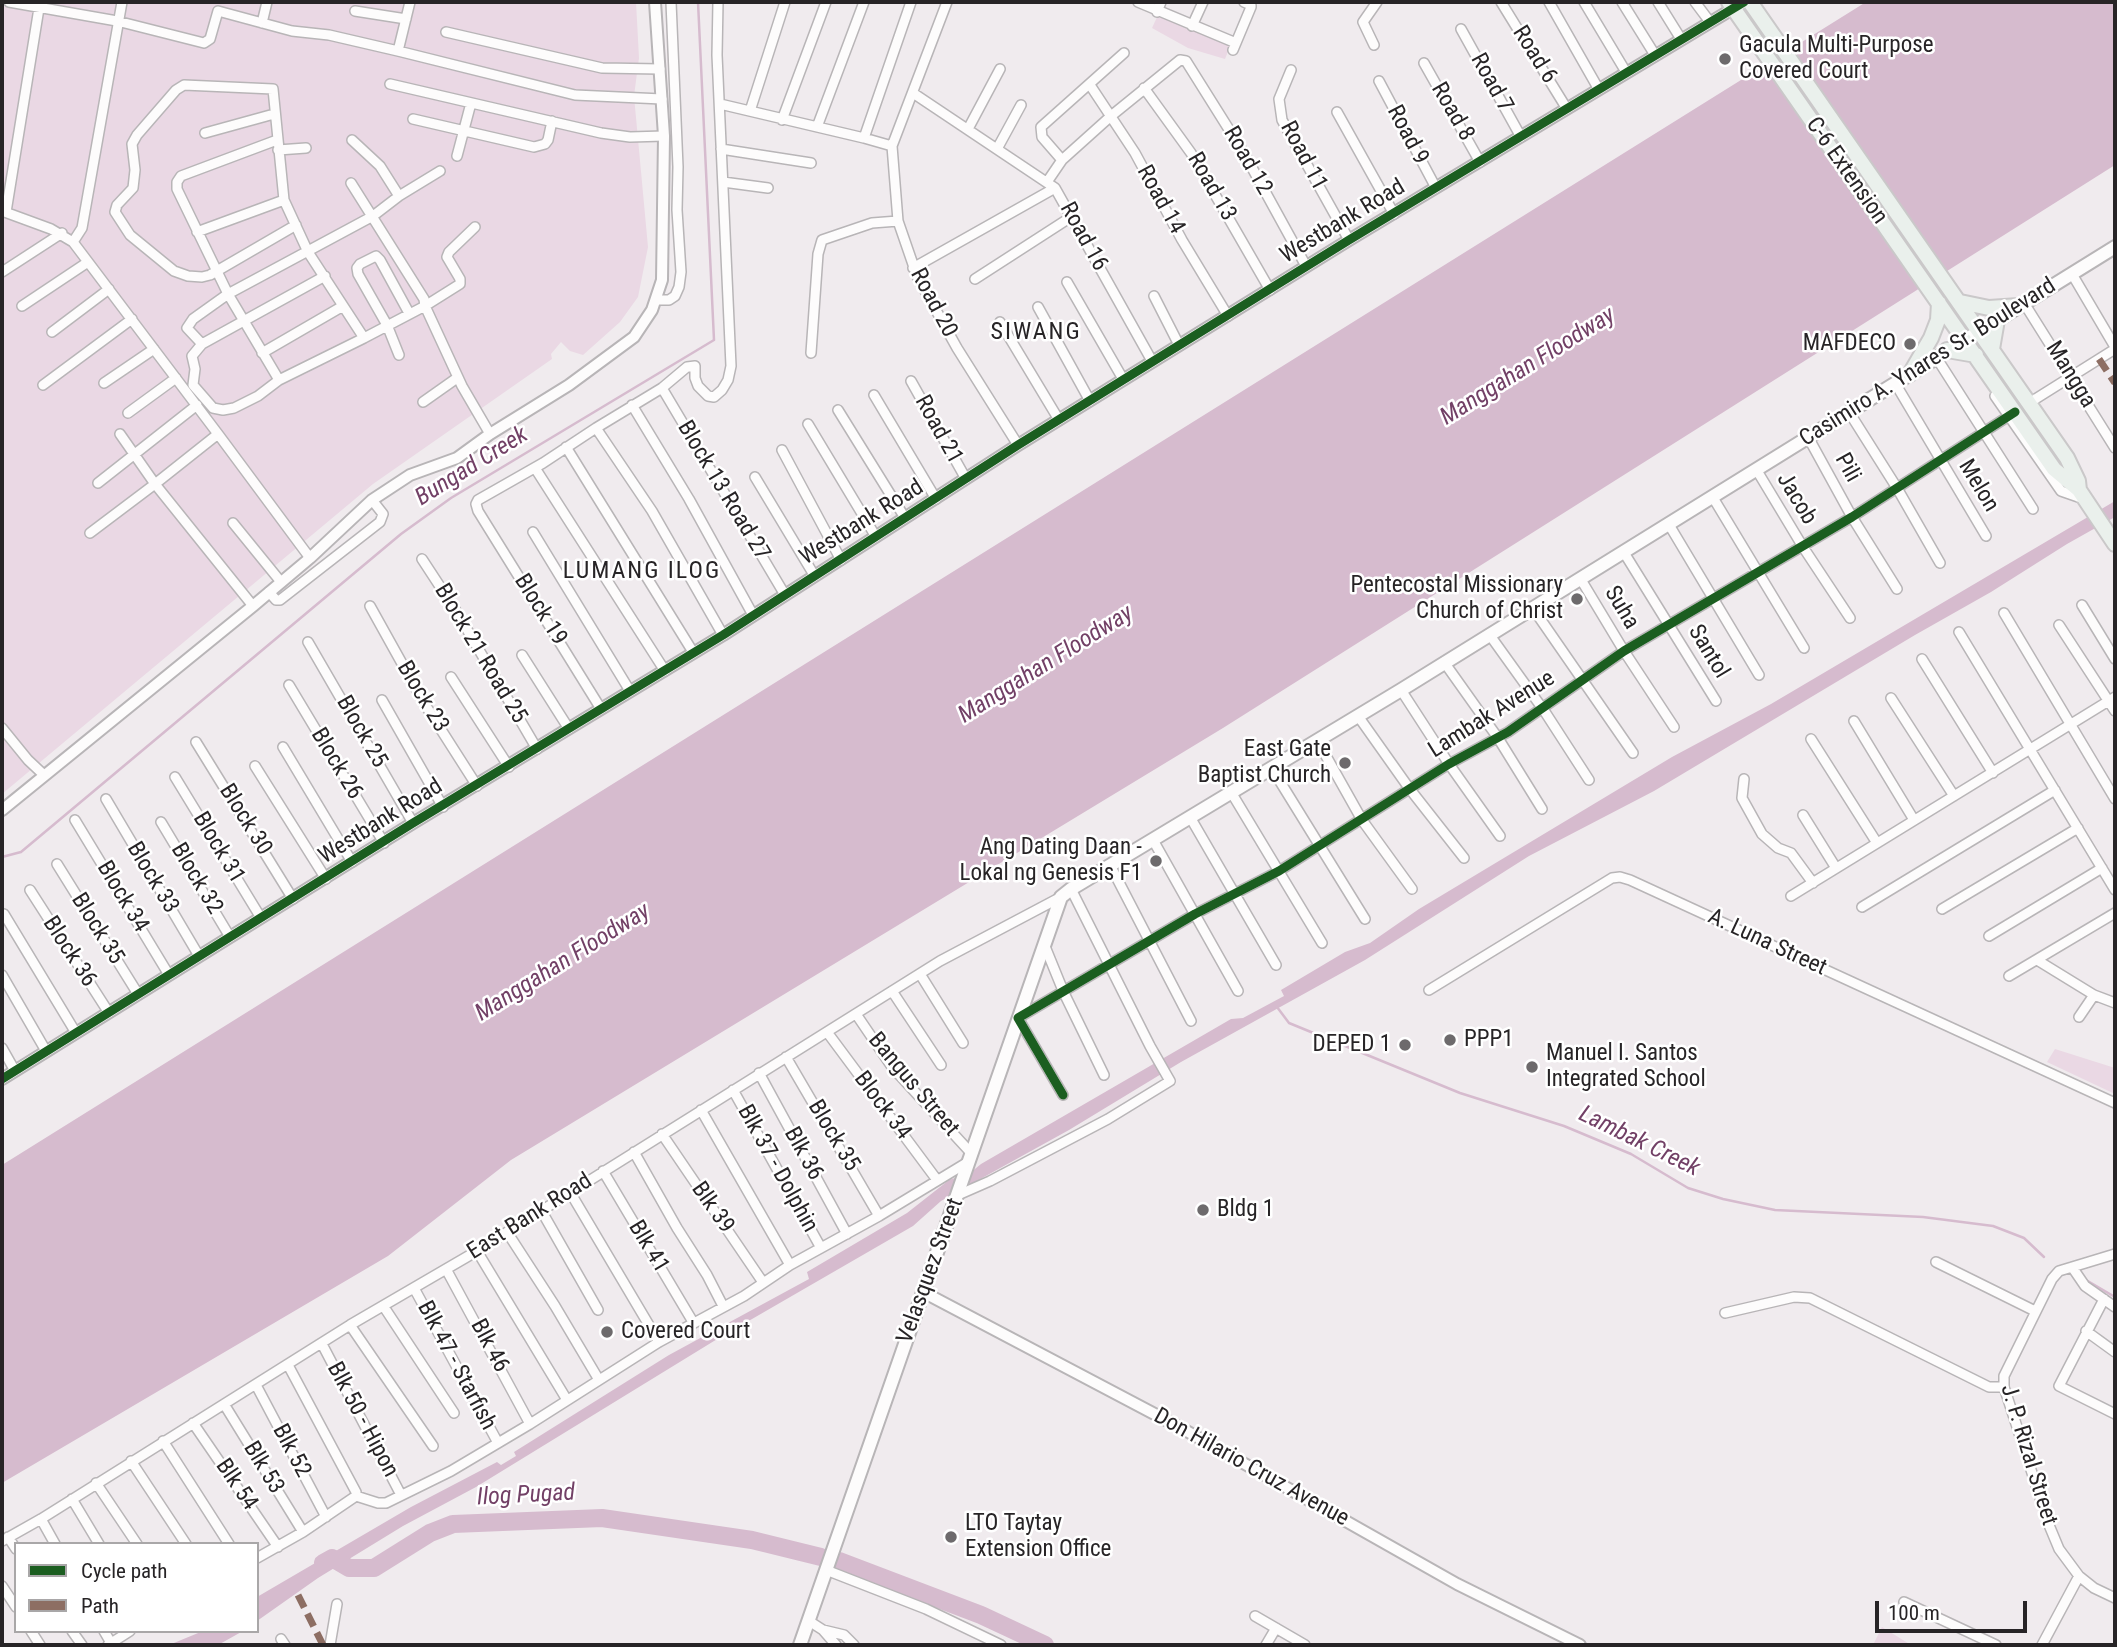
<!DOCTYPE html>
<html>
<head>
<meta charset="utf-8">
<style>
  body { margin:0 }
  #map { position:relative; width:2117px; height:1647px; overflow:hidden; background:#f0ebee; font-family:"Roboto Condensed",sans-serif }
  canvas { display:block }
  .frame { position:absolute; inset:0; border:4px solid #272426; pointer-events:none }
  .legend { position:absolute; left:14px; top:1542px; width:245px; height:91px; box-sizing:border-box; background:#fff; border:2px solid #a9a7a8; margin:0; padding:9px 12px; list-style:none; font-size:21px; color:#272426 }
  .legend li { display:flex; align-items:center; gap:14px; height:35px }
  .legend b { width:35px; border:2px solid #a9a7a8 }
  .scale { position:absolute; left:1875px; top:1601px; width:152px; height:32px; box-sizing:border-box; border:4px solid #272426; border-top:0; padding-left:9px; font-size:21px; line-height:24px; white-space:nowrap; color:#272426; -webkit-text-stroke:5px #fff; paint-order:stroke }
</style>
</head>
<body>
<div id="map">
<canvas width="2117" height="1647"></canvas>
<div class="frame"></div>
<ul class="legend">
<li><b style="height:9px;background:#1b5e20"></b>Cycle path</li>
<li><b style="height:9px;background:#8d6e63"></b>Path</li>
</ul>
<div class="scale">100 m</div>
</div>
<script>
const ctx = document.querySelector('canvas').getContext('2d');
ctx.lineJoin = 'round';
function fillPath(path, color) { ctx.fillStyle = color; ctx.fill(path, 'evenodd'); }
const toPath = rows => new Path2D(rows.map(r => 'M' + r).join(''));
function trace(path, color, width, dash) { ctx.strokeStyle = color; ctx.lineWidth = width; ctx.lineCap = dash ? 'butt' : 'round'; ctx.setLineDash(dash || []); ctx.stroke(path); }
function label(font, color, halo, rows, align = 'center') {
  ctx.font = font + ' "Roboto Condensed",sans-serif'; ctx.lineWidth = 5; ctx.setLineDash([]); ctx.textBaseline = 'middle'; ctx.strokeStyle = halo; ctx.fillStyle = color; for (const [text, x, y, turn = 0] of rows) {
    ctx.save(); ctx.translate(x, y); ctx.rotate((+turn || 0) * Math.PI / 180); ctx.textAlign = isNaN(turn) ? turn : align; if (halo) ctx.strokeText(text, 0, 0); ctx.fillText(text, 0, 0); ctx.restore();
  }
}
const green = toPath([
  [2,2,636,2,639,58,634,96,648,247,638,297,620,322,583,355,570,351,561,342,551,354,552,359,373,484,2,794],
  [1158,15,1231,44,1225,59,1188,48,1152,28],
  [2055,1049,2115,1068,2115,1094,2047,1062],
  [1882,1627,1911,1645,1873,1645]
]);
const water = toPath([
  [1866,2,2115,2,2115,165,1223,728,511,1160,388,1256,2,1483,2,1165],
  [2115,501,2115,517,2067,544,1991,592,1915,635,1654,791,1529,856,1365,960,1181,1062,1069,1130,955,1193,941,1201,913,1226,714,1341,476,1487,403,1526,318,1578,257,1621,257,1597,411,1507,497,1462,501,1465,516,1456,514,1452,669,1355,809,1279,807,1272,907,1213,949,1180,970,1173,981,1164,1231,1019,1243,1018,1284,996,1281,990,1345,952,1370,943,1419,909,1672,757,1771,704],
  [203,1631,243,1631,218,1645,169,1645]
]);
const stream = toPath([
  [2,857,21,852,401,534,451,498,714,340,698,2],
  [1277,1007,1289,1023,1460,1093,1564,1126,1631,1154,1688,1188,1723,1199,1775,1210,1923,1217,1993,1226,2024,1238,2044,1257],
  [2086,1280,2115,1297]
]);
const river = toPath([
  [839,1561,981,1615,1045,1645],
  [323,1563,332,1558,349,1568,374,1568,430,1533,453,1524,602,1518,752,1540,821,1557]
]);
const minor = toPath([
  [9,2,117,21,204,43,210,39,218,11,292,31,329,35,398,51,575,95,662,99],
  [947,2,892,146,898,221,917,276,957,348,1018,445],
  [1138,2,1236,43],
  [1501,2,1567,109],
  [1549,2,1598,88],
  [1584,2,1626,72],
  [1622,2,1655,55],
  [1658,2,1681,39],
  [1695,2,1710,22],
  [355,11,406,19],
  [1157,12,1161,2],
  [262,23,267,2],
  [1192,26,1203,2],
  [1461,29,1521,137],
  [446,32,602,68,660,69],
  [1374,45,1363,22,1377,2],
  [1233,50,1251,7,1251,5,1244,2],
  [398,51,410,2],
  [1424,63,1480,162],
  [1291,70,1279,99,1282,120,1349,240],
  [1379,81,1436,188],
  [390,84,601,133,630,137,664,136],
  [1090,85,1135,153,1182,240,1228,316],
  [1144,88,1191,153,1270,290],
  [913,93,1055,188,1152,361],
  [720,104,864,138],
  [750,111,785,2],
  [1337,112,1394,214],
  [413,119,534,147,545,144,548,140,552,121],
  [782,120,826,2],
  [817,127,864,2],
  [968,129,1000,69],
  [205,133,274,114],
  [277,140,181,176,177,182,177,189,228,294,279,380],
  [352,140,380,166,399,196],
  [892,146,864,138,911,2],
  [721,149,811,163],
  [997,149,1021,105],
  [278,150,306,148],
  [457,156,471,103],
  [1062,160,1042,137,1041,127,1124,53],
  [723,182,768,188],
  [1047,182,1062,160,1111,116,1180,60,1186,61,1245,155,1306,266],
  [351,183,424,299,425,306,460,284,460,279,447,257,449,252,475,227],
  [2,211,51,229,73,242,218,434],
  [6,212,40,2],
  [296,225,210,275,202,277,188,276,174,271,130,235,115,212,117,205,133,188,135,170,132,144,137,135,176,90,184,85,273,89,284,200,308,252,364,338,425,306,462,386,490,434],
  [197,232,284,200],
  [73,242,82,228,122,2],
  [913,268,1055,188],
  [2,272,62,233],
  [2072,274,2115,347],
  [325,276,202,344,192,356,195,369,193,385,213,408,223,410,234,408,258,396,279,380,364,338],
  [975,279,1071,217],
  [1067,282,1123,379],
  [1154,296,1179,345],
  [657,300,669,300,675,296,679,287,681,272,677,210,678,167,671,2],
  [2024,303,2115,448],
  [22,306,88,262],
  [1038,307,1090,401],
  [1000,322,1059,420],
  [52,332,109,289],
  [202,344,187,328,193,319,228,294,373,216,399,196,440,171],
  [262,353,343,306],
  [811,353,818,254,822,240,872,223,898,221],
  [399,355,387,325,358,274,357,268,360,264,376,256,380,260,409,313],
  [1936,357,2033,509],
  [911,381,966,479],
  [104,383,154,349],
  [1895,383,1986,536],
  [43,385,132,319],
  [662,388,785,595],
  [874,395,936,499],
  [1995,396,2061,491,2084,499],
  [423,402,457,378],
  [2029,403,2115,349],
  [632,405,689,499,753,615],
  [838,410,905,518],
  [1849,412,1897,488,1940,563],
  [128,413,176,378],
  [808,424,876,537],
  [596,428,652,511,723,635],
  [1808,437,1852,517,1897,589],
  [566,447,693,652],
  [782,450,841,560],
  [535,468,665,671],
  [1756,469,1803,547,1850,618],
  [755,477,814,575],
  [98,483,197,405],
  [1712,496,1804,648],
  [233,523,281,582],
  [1668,523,1759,675],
  [533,532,630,691],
  [90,533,155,484,120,434],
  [1623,551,1716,701],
  [422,559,458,614,537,749],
  [1580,578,1624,651,1674,727],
  [269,592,276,600,280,600,380,522,383,514,372,500],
  [2082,605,2115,659],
  [253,606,155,484,218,434,310,558],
  [370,606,424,703,477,786],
  [1532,607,1633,753],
  [2004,613,2115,799],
  [2059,625,2115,711],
  [1959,632,2115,890],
  [1489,634,1545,712,1589,780],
  [308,642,413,823],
  [522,655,569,729],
  [1922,659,1993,773],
  [1444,662,1498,738,1542,809],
  [451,677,509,767],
  [289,685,384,843],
  [1401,690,1449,764,1500,836],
  [1891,698,1954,796],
  [382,700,443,807],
  [601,709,478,511,476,504,478,500,543,463,596,428,662,388,687,367,695,366,695,378,698,386,708,396,714,397,722,390,728,380,731,366,717,55,718,2],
  [1358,716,1409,788,1464,858],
  [1854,721,1914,820],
  [2,728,28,760,44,775],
  [1811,739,1877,843],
  [1317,740,1362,820,1412,889],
  [196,742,293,899],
  [283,747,352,862],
  [255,766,326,879],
  [1271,767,1365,919],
  [175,777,261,918],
  [1744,779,1742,798,1762,834,1778,848,1791,853,1813,883],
  [1231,792,1322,943],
  [106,799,199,956],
  [1803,815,1836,868],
  [1190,817,1276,965],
  [75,820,169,975],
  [161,822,230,937],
  [1153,840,1238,991],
  [57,864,138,994],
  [1110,865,1191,1021],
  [30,890,109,1013],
  [1791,896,2115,697],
  [1862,907,2055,790],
  [1942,909,2078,828],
  [4,914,76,1033],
  [1989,936,2102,868],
  [1044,944,1064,993,1104,1075],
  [2037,960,2094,995,2115,1003],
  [920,974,963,1043],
  [2,975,46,1051],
  [2009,976,2115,913],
  [1429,990,1612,878,1620,877,1630,880,2115,1103],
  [892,991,941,1065],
  [856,1014,892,1067,972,1154],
  [2079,1017,2094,995],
  [827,1032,937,1180],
  [2,1048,15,1071],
  [786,1057,879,1216],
  [759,1073,847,1234],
  [733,1090,821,1248],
  [1063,1095,1018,1018,1195,914,1279,871,1449,764,1508,732,1624,651,1852,517,2015,412],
  [701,1110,790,1265],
  [662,1134,762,1281],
  [634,1152,677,1228,707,1275,723,1306],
  [603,1171,693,1322],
  [570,1192,659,1342],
  [958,1195,990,1181,1108,1119,1170,1081,1150,1046,1071,889],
  [541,1210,598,1310],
  [507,1232,555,1306,599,1380],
  [477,1251,567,1400],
  [2115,1254,2059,1271,2052,1279,2004,1376,2004,1387,2049,1525,2059,1549,2079,1576,2094,1588,2115,1598],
  [1936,1262,2035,1311],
  [2072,1267,2085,1286,2115,1307],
  [446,1269,530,1424],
  [414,1288,498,1443],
  [2104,1299,2059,1386,2115,1414],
  [384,1307,454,1413],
  [1725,1313,1794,1297,1810,1298,1989,1387,2004,1387],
  [350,1325,433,1446],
  [2086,1331,2115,1352],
  [322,1344,401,1495],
  [288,1365,356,1492,356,1496],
  [256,1385,326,1517],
  [224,1404,303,1532],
  [193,1423,278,1547],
  [163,1441,229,1544],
  [131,1461,186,1544],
  [96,1483,137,1544],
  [356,1496,378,1503,386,1503,451,1471,530,1424,659,1342,744,1296,790,1265,879,1216,968,1162],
  [72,1499,99,1544],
  [41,1519,55,1544],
  [8,1537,16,1549],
  [2,1541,41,1519,350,1325,477,1251,940,961,1061,897],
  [257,1558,303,1532,356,1496],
  [826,1570,926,1609,1001,1645],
  [2,1586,16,1607],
  [1904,1602,1996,1645],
  [1255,1616,1305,1645],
  [809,1621,823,1630,836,1645],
  [823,1630,844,1635,854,1645],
  [31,1631,40,1645],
  [72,1631,82,1645],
  [104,1631,111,1643],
  [281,1639,285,1645],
  [108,1645,130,1631],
  [330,1645,337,1604],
  [1266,1645,1276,1628],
  [2042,1645,2079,1576]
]);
const tertiary = toPath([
  [2,810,253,606,310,558,372,500,410,475,457,458,490,434,569,385,634,337,652,310,662,280,664,136,655,2],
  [2,1079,413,823,723,635,1018,445,1349,240,1744,2],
  [923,1292,1183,1429,1457,1584,1580,1645]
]);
const secondary = toPath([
  [800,1645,1061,897,1071,889,1401,690,2115,247]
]);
const primary = toPath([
  [1729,2,2054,469,2079,490,2115,544],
  [1750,2,2067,458,2078,481,2079,490],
  [1960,302,1989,308,2019,306],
  [1992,349,1997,320],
  [1947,350,1976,355],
  [1910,374,1931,338,1938,320,1939,303]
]);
const quiet = toPath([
  [2099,359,2115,383],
  [298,1595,323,1645]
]);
const cycleway = toPath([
  [2,1079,413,823,723,635,1018,445,1349,240,1744,2],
  [1063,1095,1018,1018,1195,914,1279,871,1449,764,1508,732,1624,651,1852,517,2015,412]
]);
const markers = [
  [1725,59,7,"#6d6a6c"],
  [1910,344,7,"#6d6a6c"],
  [1577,599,7,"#6d6a6c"],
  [1345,763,7,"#6d6a6c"],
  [1156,861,7,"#6d6a6c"],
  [1450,1040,7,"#6d6a6c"],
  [1405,1045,7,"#6d6a6c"],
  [1532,1067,7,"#6d6a6c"],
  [1203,1210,7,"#6d6a6c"],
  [607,1332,7,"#6d6a6c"],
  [951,1537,7,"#6d6a6c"]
];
const poiNames = [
  ["Gacula Multi-Purpose",1739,46],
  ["Covered Court",1739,72],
  ["MAFDECO",1896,344,"right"],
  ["Pentecostal Missionary",1563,586,"right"],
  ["Church of Christ",1563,612,"right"],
  ["East Gate",1331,750,"right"],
  ["Baptist Church",1331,776,"right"],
  ["Ang Dating Daan -",1142,848,"right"],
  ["Lokal ng Genesis F1",1142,874,"right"],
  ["PPP1",1464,1040],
  ["DEPED 1",1391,1045,"right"],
  ["Manuel I. Santos",1546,1054],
  ["Integrated School",1546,1080],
  ["Bldg 1",1217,1210],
  ["Covered Court",621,1332],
  ["LTO Taytay",965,1524],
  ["Extension Office",965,1550]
];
const streetNames = [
  ["Road 6",1534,55,58],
  ["Road 7",1491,83,61],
  ["Road 8",1452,112,60],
  ["Road 9",1407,135,62],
  ["Road 11",1303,156,62],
  ["Road 12",1247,161,60],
  ["C-6 Extension",1846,171,55],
  ["Road 13",1211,187,60],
  ["Road 14",1160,200,61],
  ["Westbank Road",1343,222,-31],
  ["Road 16",1083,237,61],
  ["Road 20",933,303,62],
  ["Casimiro A. Ynares Sr. Boulevard",1928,363,-32],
  ["Mangga",2070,375,58],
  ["Road 21",938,430,61],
  ["Pili",1847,468,61],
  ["Melon",1978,486,59],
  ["Block 13 Road 27",723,491,59],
  ["Jacob",1796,499,59],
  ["Westbank Road",862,523,-32],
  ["Suha",1621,608,59],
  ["Block 19",540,610,58],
  ["Santol",1708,652,59],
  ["Block 21 Road 25",480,654,59],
  ["Block 23",422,697,59],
  ["Lambak Avenue",1492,715,-32],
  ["Block 25",361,732,60],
  ["Block 26",336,764,59],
  ["Block 30",245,820,58],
  ["Westbank Road",381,822,-32],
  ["Block 31",218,848,59],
  ["Block 33",152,878,59],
  ["Block 32",196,879,59],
  ["Block 34",122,897,59],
  ["Block 35",97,929,58],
  ["A. Luna Street",1767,943,25],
  ["Block 36",69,952,57],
  ["Bangus Street",913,1085,50],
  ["Block 34",882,1106,53],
  ["Block 35",833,1136,59],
  ["Blk 36",803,1154,61],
  ["Blk 37 - Dolphin",777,1169,61],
  ["Blk 39",712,1208,55],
  ["East Bank Road",530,1217,-32],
  ["Blk 41",648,1247,59],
  ["Velasquez Street",931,1271,-70],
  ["Blk 46",489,1346,62],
  ["Blk 47 - Starfish",456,1366,62],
  ["Blk 50 - Hipon",362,1420,62],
  ["Blk 52",291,1451,62],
  ["J. P. Rizal Street",2028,1455,73],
  ["Blk 53",263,1468,59],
  ["Don Hilario Cruz Avenue",1251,1468,29],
  ["Blk 54",236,1485,56]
];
const neighbourhoodNames = [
  ["SIWANG",1036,333],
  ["LUMANG ILOG",642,572]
];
const waterNames = [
  ["Manggahan Floodway",1528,367,-32],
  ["Bungad Creek",472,467,-32],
  ["Manggahan Floodway",1046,665,-32],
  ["Manggahan Floodway",563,963,-32],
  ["Lambak Creek",1639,1142,26],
  ["Ilog Pugad",526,1496,-3]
];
fillPath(green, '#ead8e4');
fillPath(water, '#d6bbce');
trace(stream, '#d6bbce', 2.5);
trace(river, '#d6bbce', 18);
trace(minor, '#b8b5b7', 12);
trace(tertiary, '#b8b5b7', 14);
trace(secondary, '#b8b5b7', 16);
trace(primary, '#cac8c9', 18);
trace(minor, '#fdfcfc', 9);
trace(tertiary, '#fdfcfc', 10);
trace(secondary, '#fdfcfc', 12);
trace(primary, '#eaf0ec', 14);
trace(quiet, '#8d6e63', 7, [14, 7]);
trace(cycleway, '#1b5e20', 9);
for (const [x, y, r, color] of markers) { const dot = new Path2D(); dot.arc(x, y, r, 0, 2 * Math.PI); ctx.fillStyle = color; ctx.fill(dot); trace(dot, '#fff', 2.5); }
label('23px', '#272426', '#fff', poiNames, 'left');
label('23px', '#272426', '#fff', streetNames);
ctx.letterSpacing = '2px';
label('24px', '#272426', '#fff', neighbourhoodNames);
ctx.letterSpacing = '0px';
label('italic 24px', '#724066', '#fff', waterNames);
</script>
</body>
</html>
